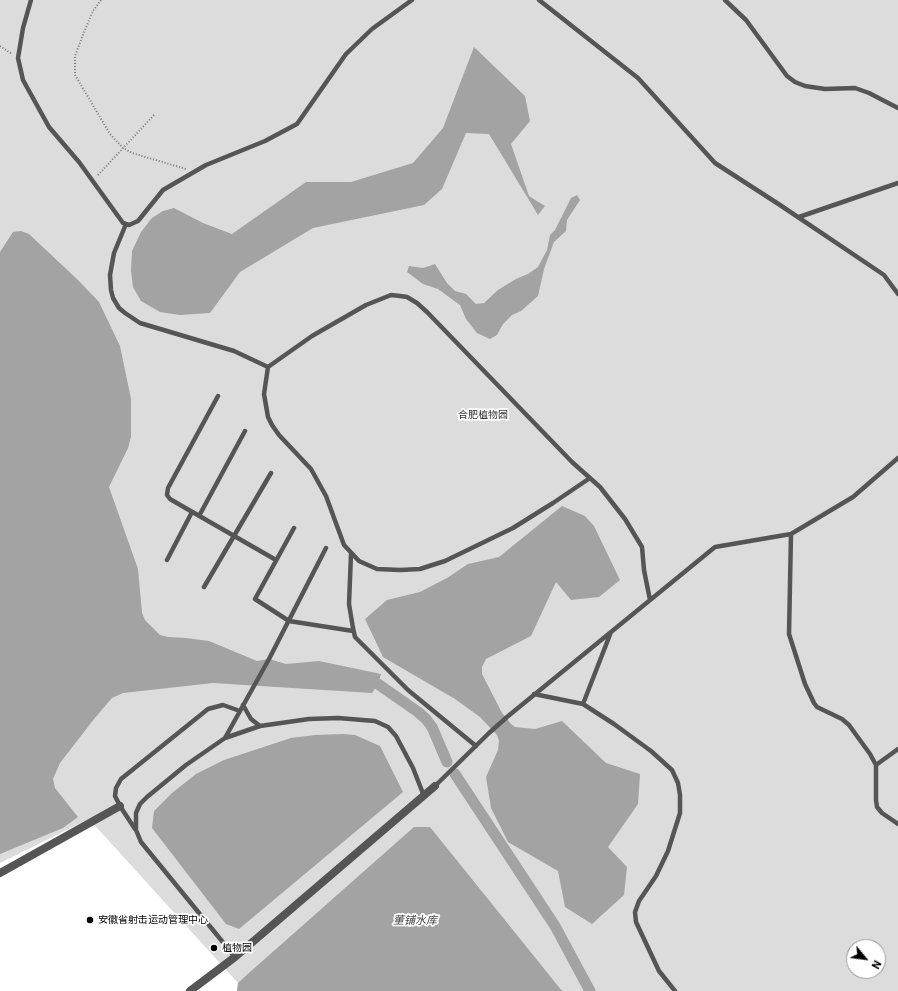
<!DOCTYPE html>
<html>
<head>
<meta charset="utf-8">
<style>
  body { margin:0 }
  #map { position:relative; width:898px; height:991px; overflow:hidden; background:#fff; font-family:Roboto,sans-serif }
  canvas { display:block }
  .north { position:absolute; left:846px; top:939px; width:40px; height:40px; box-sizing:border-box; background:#fff; border:1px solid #999; border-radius:50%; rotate:119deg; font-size:11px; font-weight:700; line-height:16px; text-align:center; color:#000 }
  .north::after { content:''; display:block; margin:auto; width:14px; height:18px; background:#000; clip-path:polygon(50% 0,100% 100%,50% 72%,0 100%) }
</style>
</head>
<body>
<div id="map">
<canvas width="898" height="991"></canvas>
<div class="north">N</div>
</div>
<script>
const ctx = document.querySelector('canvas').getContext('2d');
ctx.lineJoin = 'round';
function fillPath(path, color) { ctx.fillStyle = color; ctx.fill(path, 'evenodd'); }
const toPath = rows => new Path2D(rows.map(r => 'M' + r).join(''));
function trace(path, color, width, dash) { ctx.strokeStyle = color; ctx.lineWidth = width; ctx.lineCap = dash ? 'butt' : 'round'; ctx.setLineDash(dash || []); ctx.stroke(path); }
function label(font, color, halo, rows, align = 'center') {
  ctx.font = font + ' Roboto,"Noto Sans SC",sans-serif'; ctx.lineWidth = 3.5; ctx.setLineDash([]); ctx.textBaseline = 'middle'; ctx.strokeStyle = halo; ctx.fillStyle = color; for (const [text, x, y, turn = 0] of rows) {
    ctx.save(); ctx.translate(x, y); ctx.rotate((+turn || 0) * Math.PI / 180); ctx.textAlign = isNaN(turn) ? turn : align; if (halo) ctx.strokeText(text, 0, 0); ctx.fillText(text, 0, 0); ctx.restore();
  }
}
const green = toPath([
  [0,0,898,0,898,991,237,991,238,983,89,819,0,863],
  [854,947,878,947,878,971,854,971]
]);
const water = toPath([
  [474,47,525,96,530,121,511,144,529,196,545,206,538,215,489,134,466,133,442,189,424,205,313,228,240,272,210,313,180,315,160,312,141,301,133,287,131,271,132,251,141,232,152,218,163,211,174,208,203,223,232,234,306,182,351,182,413,163,443,128],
  [577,195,580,200,567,220,566,231,554,242,544,269,538,296,521,311,512,315,503,324,497,335,490,339,477,333,466,319,460,305,438,289,423,284,407,272,409,266,423,268,435,264,447,283,455,291,466,294,476,304,484,303,498,290,516,279,528,274,538,267,547,250,550,235,555,230,571,198],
  [21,231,29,234,78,280,99,302,120,346,131,399,131,437,128,448,109,487,138,569,142,613,145,620,160,635,168,637,186,638,209,641,257,661,269,659,286,664,319,661,381,674,378,684,372,693,213,683,123,693,112,698,94,719,60,763,53,779,55,788,78,817,63,828,0,854,0,252,13,232],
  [562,506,585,516,594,526,620,580,599,597,571,600,556,582,531,636,486,659,482,667,482,674,502,713,511,724,515,727,535,729,562,721,606,763,640,774,638,804,608,847,627,867,624,895,592,924,565,907,558,871,508,842,491,808,486,777,498,750,499,741,497,735,480,717,455,699,383,657,365,619,387,600,420,592,447,578,468,564,499,557],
  [343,734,355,735,380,746,403,792,239,929,226,924,152,828,154,811,172,793,196,774,224,760,291,738,315,735],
  [414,827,430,827,562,991,237,991,238,983,250,972]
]);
const canal = toPath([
  [378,684,418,712,426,719,432,727,447,762],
  [455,774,555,926,590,991]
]);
const path = toPath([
  [101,0,93,11,84,32,75,56,75,75,110,134,123,148,132,153,186,169],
  [0,46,12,54],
  [98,175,154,115]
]);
const lane = toPath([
  [31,0,23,28,18,58,23,80,49,127,79,162,123,223,129,225,138,221,163,190,206,165,265,141,297,124,346,54,372,29,412,0],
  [539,0,638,78,715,163,780,205,884,275,898,294],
  [725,0,746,20,787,76,795,82,805,86,825,89,855,88,869,93,898,108],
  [799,217,898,183],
  [126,224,114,253,110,275,111,290,113,298,119,308,125,313,140,323,234,351,268,367,312,336,366,305,391,295,400,296,407,297,417,303,427,312,572,462,600,487,625,519,642,547,644,570,650,600],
  [268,367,264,394,268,417,272,425,279,435,311,469,326,496,344,545,359,561,377,569,400,570,420,569,445,561,513,528,553,503,590,478],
  [218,396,168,488,167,495,170,499,182,506,276,560],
  [199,516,245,431],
  [294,528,255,599,289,621,353,631],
  [791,534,789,634,805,684,814,703,817,707,842,719,849,725,870,754,876,765,876,800,877,807,882,813,898,824],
  [351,554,349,604,353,628,355,637,408,690,476,746],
  [167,560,192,512],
  [204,587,271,473],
  [534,694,583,704,614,724,651,751,672,770,678,783,680,795,680,813,668,851,656,876,639,901,635,912,636,922,659,971,675,991],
  [583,704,611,632],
  [243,705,251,719,260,726],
  [225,738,269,659,326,548],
  [876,765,898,749],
  [435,786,489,733,507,717,715,547,791,534,853,497,898,458],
  [135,829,120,806,115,796,116,788,121,779,208,709,223,705,240,711],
  [235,957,141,842,136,830,136,813,140,804,147,797,186,765,225,738,260,726,309,719,338,718,375,721,388,727,396,736,413,768,424,796]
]);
const street = toPath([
  [0,873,120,806],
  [190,991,235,957,435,786]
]);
const markers = [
  [90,920,4,"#000"],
  [214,948,4,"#000"]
];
const parkNames = [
  ["合肥植物园",483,415]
];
const poiNames = [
  ["安徽省射击运动管理中心",98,920],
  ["植物园",222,948]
];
const waterNames = [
  ["董铺水库",415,921]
];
fillPath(green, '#dcdcdc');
fillPath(water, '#a3a3a3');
trace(canal, '#a3a3a3', 11);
trace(path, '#777', 2, [1, 2]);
trace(lane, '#555', 4.5);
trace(street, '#555', 8);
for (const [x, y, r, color] of markers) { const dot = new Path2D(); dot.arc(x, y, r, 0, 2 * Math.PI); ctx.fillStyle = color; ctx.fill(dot); trace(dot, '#fff', 1.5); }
label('10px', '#333', '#fff', parkNames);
label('10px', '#000', '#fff', poiNames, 'left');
label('italic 11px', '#444', '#fff', waterNames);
</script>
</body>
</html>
